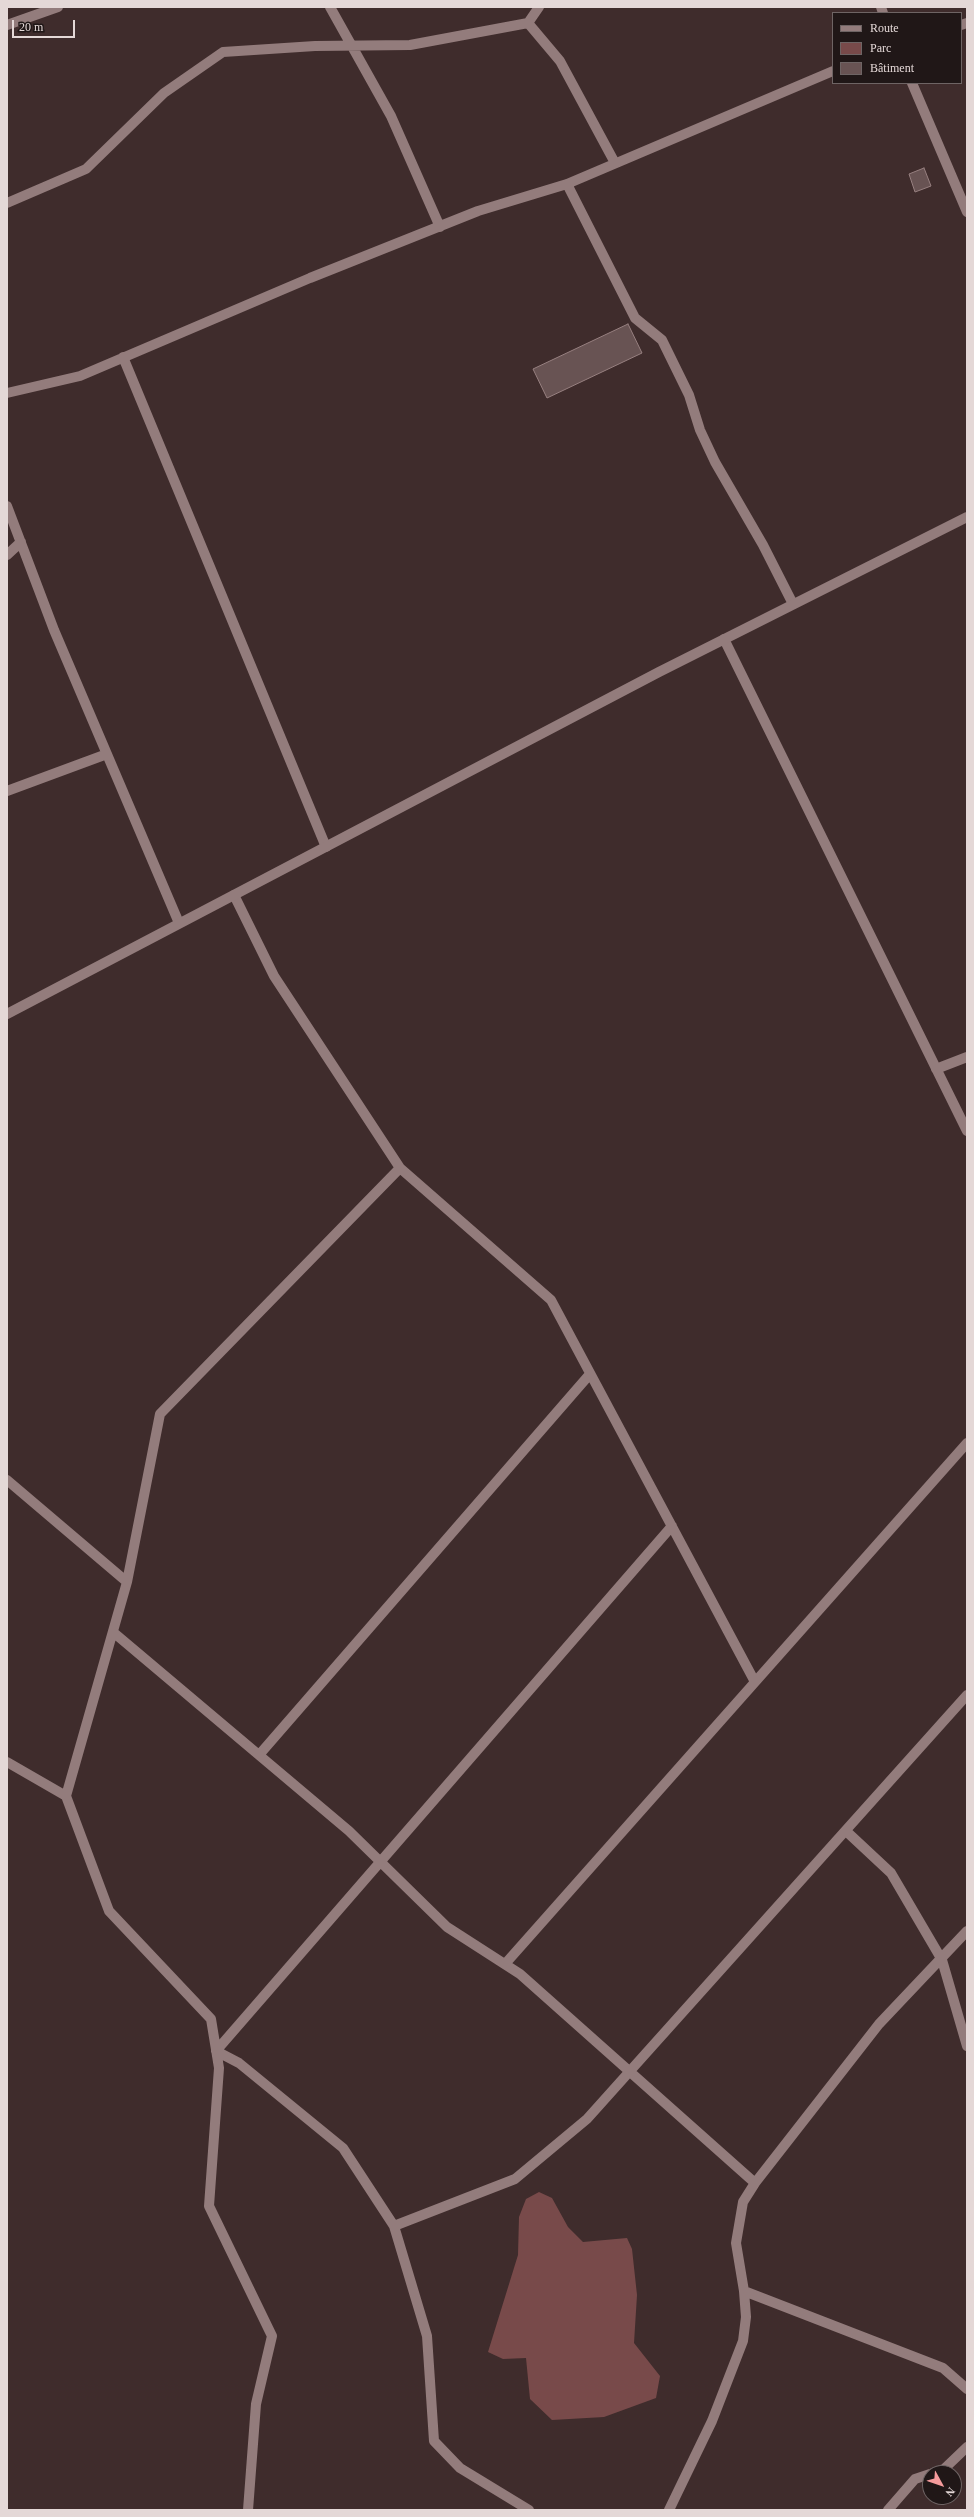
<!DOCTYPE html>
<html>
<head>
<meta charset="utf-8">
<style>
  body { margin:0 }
  #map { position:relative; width:974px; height:2517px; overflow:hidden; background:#3f2c2c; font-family:Georgia,serif }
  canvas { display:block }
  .frame { position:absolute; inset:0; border:8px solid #e4d8d7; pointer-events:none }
  .legend { position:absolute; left:832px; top:12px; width:130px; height:72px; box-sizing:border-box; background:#201717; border:1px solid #6e6464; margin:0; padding:5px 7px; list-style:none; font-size:12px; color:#e4d8d7 }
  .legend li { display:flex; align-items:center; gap:8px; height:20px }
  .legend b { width:20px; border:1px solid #6e6464 }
  .north { position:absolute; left:922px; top:2465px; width:40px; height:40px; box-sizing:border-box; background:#201717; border:1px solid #6e6464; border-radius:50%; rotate:130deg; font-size:11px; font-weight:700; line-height:16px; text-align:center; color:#e4d8d7 }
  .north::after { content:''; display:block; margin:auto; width:14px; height:18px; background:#f59b9c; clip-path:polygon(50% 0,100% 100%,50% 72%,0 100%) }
  .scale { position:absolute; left:12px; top:20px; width:63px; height:18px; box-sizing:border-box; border:2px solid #e4d8d7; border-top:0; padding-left:5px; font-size:12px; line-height:14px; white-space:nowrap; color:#e4d8d7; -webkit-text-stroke:3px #201717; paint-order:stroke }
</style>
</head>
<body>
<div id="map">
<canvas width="974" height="2517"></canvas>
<div class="frame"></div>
<ul class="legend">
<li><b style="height:5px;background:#937c7c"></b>Route</li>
<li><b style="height:11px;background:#784a4a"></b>Parc</li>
<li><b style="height:11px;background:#685353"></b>Bâtiment</li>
</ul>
<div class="north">N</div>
<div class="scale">20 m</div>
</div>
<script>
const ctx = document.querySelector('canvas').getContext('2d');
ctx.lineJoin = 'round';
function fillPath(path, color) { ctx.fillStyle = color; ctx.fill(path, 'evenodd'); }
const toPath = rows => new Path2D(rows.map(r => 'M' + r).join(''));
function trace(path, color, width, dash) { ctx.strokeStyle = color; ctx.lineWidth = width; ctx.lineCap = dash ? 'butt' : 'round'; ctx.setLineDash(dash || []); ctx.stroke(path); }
const green = toPath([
  [539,2192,552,2198,568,2227,583,2242,627,2238,632,2249,637,2295,634,2343,660,2376,656,2398,604,2417,552,2420,530,2399,526,2358,503,2359,488,2352,518,2255,519,2217,526,2199]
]);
const building = toPath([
  [924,168,931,186,915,192,909,174,924,168],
  [628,324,642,353,547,398,533,369,628,324]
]);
const street = toPath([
  [330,7,391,116,440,227],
  [881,7,883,13],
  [528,23,539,7],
  [7,25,58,7],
  [961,25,967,23],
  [912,83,967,212],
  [567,184,635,318,662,340,689,395,700,430,715,462,763,545,793,604],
  [7,203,86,169,164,93,223,52,315,46,410,45,528,23,560,61,615,163],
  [123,357,326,847],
  [7,393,80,376,310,278,478,211,567,184,833,71],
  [7,506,54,630,179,923],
  [7,555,21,542],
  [724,639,967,1131],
  [7,791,107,754],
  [234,895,274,976,400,1168,160,1414,127,1582,66,1796,109,1911,211,2019,219,2068,209,2206,272,2336,256,2404,248,2510],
  [936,1069,967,1057],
  [400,1168,551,1300,755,1682],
  [7,1480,127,1582],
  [113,1632,349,1831,447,1927,520,1974,755,2183],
  [259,1755,590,1374],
  [7,1762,66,1796],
  [846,1831,891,1873,942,1960,967,2046],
  [505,1964,967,1443],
  [394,2226,515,2179,587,2119,967,1695],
  [744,2291,943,2368,967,2389],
  [933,2473,944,2469,967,2447],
  [529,2510,460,2468,434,2441,427,2336,394,2226,343,2148,239,2063,216,2051,672,1526],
  [669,2510,712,2421,743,2341,746,2317,744,2291,736,2243,743,2202,755,2183,879,2024,967,1931],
  [888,2510,915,2479,930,2474]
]);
const secondary = toPath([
  [7,1014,659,672,967,517]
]);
fillPath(green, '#784a4a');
fillPath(building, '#685353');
trace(building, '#978080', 1);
trace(street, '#937c7c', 10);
trace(secondary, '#937c7c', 10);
</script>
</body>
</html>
